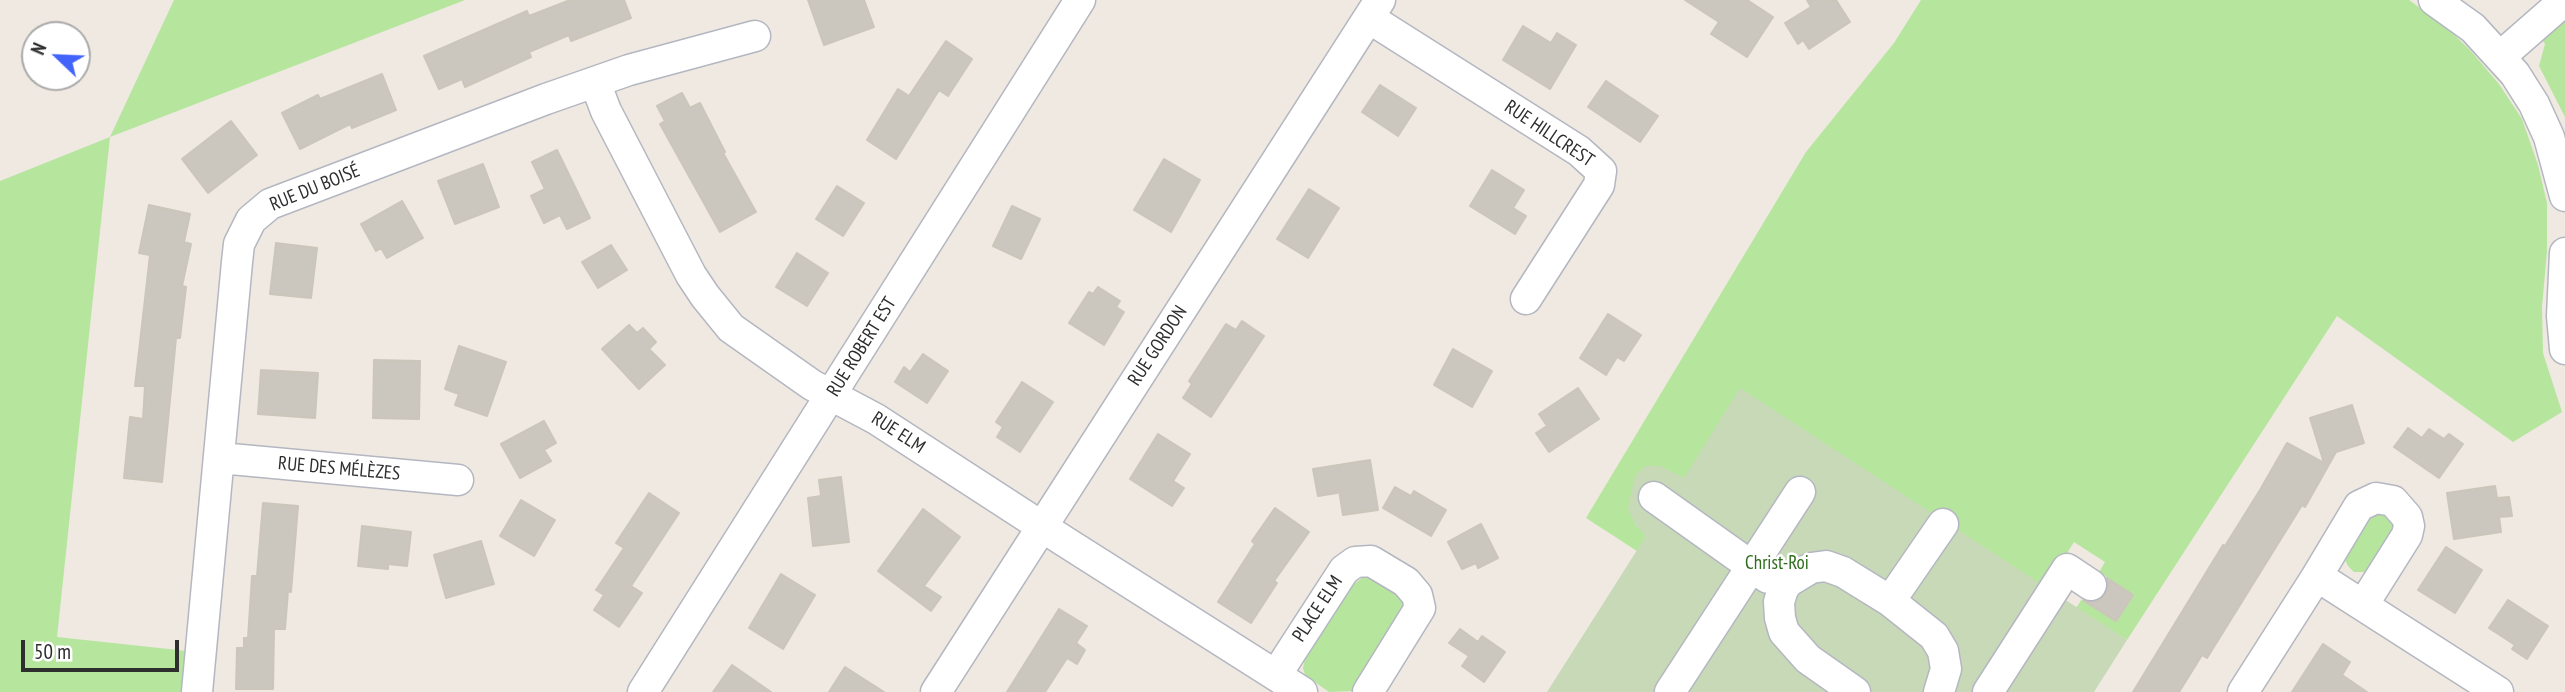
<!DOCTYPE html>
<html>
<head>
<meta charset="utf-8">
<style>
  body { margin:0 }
  #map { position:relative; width:2565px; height:692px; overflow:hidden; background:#efe9e1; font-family:"PT Sans Narrow",sans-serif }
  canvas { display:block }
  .north { position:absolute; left:21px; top:21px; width:70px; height:70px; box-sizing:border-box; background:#fff; border:2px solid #ababab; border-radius:50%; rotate:293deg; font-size:19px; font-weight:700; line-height:28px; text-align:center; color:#2e2e2e }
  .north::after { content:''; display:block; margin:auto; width:24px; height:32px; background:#4264fb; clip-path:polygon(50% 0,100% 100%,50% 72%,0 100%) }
  .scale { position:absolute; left:21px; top:640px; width:158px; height:32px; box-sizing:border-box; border:4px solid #2e2e2e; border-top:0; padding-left:9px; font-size:21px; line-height:24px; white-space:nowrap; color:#2e2e2e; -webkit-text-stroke:5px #fff; paint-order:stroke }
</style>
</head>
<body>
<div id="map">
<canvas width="2565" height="692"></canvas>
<div class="north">N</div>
<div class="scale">50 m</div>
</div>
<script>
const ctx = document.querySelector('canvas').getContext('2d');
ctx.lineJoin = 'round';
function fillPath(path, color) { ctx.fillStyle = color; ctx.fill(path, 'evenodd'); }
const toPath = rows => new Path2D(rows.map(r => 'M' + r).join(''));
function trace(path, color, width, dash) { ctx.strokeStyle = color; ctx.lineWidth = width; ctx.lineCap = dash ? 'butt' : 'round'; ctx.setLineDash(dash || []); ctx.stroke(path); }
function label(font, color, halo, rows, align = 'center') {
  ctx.font = font + ' "PT Sans Narrow",sans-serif'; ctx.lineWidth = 5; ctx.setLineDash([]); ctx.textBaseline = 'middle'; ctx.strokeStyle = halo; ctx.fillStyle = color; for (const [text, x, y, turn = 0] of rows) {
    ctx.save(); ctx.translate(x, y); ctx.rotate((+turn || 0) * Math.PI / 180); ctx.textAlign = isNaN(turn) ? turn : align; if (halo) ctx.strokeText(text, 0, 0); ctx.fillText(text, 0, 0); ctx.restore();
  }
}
const green = toPath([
  [174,0,465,0,110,137,57,637,187,651,184,692,0,692,0,181,110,137],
  [1921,0,2409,0,2445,26,2470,50,2499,84,2522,119,2538,165,2547,203,2547,251,2542,307,2543,353,2562,412,2513,442,2337,316,2127,640,2076,608,2082,599,2116,621,2133,595,2099,572,2105,562,2074,542,2045,588,1684,478,1635,524,1647,535,1637,551,1586,518,1806,152,1894,43],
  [2565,20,2565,117,2539,66,2545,44,2543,41],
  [2379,509,2398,524,2367,572,2354,572,2348,566,2344,558,2365,520],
  [1363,577,1369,577,1396,593,1402,599,1403,608,1353,691,1329,692,1305,675,1303,668,1305,659,1348,589]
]);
const cemetery = toPath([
  [1740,388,2127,640,2094,692,1547,692,1646,536,1635,524,1628,508,1635,476,1645,466,1660,466,1684,478]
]);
const building = toPath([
  [570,0,624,0,631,18,571,41,569,35,529,52,531,57,465,87,462,79,439,89,424,56,527,11,529,16,570,0],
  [808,0,864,0,874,27,824,45,808,0],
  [1685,0,1747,0,1773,17,1747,57,1711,34,1719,22,1685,0],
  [1807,0,1836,0,1850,22,1809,49,1803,40,1798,44,1785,23,1811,7,1807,0],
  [1523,26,1551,43,1557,33,1576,45,1550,89,1503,60,1523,26],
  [946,41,972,59,948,96,939,90,896,159,867,140,898,89,909,96,946,41],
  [382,74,396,110,352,128,350,124,300,149,282,113,318,95,320,99,382,74],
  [1606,81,1658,116,1640,142,1588,107,1606,81],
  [1380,85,1416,108,1398,136,1362,112,1380,85],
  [682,93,690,108,700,103,725,152,723,153,756,212,720,232,660,124,665,121,657,106,682,93],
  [231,121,257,155,208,193,182,159,231,121],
  [557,150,590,218,567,229,560,215,544,223,531,196,545,189,532,162,557,150],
  [1164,159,1200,180,1171,232,1134,210,1164,159],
  [483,164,499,207,455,224,438,181,483,164],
  [1492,170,1524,190,1513,208,1526,216,1515,234,1470,206,1492,170],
  [837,186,864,203,843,236,816,219,837,186],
  [1309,189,1339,208,1308,258,1277,239,1309,189],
  [402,201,423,238,387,258,381,248,376,251,361,224,402,201],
  [149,205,190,214,184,242,191,244,182,286,186,287,180,338,176,338,162,482,124,478,130,417,143,419,145,386,135,386,150,255,139,253,149,205],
  [1012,206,1040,219,1021,259,993,246,1012,206],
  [276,243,317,248,311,298,270,294,276,243],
  [611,245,627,270,598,288,582,262,611,245],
  [797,253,828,273,807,306,776,287,797,253],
  [1098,287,1120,301,1116,307,1124,312,1104,345,1069,323,1089,292,1093,294,1098,287],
  [1608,314,1641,335,1624,361,1617,357,1606,375,1580,358,1608,314],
  [1242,321,1264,336,1211,417,1183,398,1192,384,1189,381,1226,324,1236,330,1242,321],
  [629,325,637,333,643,328,656,342,649,349,665,365,639,389,602,349,629,325],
  [459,346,506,362,487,416,455,405,459,394,445,389,459,346],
  [1453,349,1492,371,1472,407,1434,385,1453,349],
  [923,354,948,371,927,403,895,382,904,367,910,372,923,354],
  [374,360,420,361,419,419,373,418,374,360],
  [261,370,318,373,315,418,258,414,261,370],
  [1022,382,1053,402,1020,452,997,437,1003,427,996,422,1022,382],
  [1578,388,1599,419,1549,452,1536,433,1547,426,1539,414,1578,388],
  [2352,405,2364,443,2336,452,2305,507,2302,505,2207,658,2202,655,2179,692,2133,692,2223,545,2225,546,2260,490,2287,443,2324,463,2310,418,2352,405],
  [544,421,556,443,544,450,551,461,520,478,501,444,544,421],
  [2408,428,2422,438,2429,429,2444,439,2449,434,2463,444,2439,478,2394,447,2408,428],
  [1158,434,1190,454,1173,481,1184,488,1172,506,1130,479,1158,434],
  [1370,460,1378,510,1343,515,1339,490,1337,493,1318,496,1313,469,1370,460],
  [841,477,849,542,813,546,808,498,821,496,819,480,841,477],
  [2495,486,2497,498,2509,497,2512,516,2499,517,2501,532,2454,539,2447,493,2495,486],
  [1395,487,1411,496,1414,491,1446,510,1431,536,1383,508,1395,487],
  [649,493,679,513,631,586,642,593,619,627,594,610,604,595,596,590,624,548,616,543,649,493],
  [521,500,555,520,534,556,500,536,521,500],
  [263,503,298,506,291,592,288,591,285,629,274,629,273,689,236,689,237,648,244,648,244,638,248,638,252,576,257,576,263,503],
  [1275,508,1309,532,1274,581,1277,583,1251,623,1218,602,1255,544,1252,541,1275,508],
  [923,509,960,537,924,586,941,597,931,611,878,571,923,509],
  [1481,524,1498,558,1478,568,1476,563,1462,569,1448,542,1481,524],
  [362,526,411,532,407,566,388,564,388,569,358,566,362,526],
  [481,541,494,584,446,598,434,555,481,541],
  [2446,547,2482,570,2455,613,2418,590,2446,547],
  [781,574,815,595,783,649,749,628,781,574],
  [2107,578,2133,595,2116,621,2084,601,2098,601,2105,595,2108,587,2107,578],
  [2508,600,2548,626,2527,659,2512,649,2515,645,2489,628,2508,600],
  [1059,609,1087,626,1076,643,1085,650,1077,664,1067,658,1045,692,1007,692,1059,609],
  [1460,629,1478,642,1482,636,1505,652,1484,682,1462,666,1469,656,1449,643,1460,629],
  [2323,644,2350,662,2342,675,2367,692,2292,692,2323,644],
  [732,665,771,692,713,692,732,665],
  [845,667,884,692,829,692,845,667]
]);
const minor = toPath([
  [2434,0,2473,28,2515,74,2534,104,2549,137,2565,196],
  [1369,18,1579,151,1601,171,1599,185,1526,299],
  [2501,56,2565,0],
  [595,82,606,111,691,275,705,296,731,328,812,385,876,419,1064,541,1302,692],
  [2565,253,2562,316,2565,349],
  [220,458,458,480],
  [1654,497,1768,578],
  [2317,576,2359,506,2376,498,2393,501,2407,517,2409,526,2407,535,2363,605],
  [1890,601,1943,524],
  [1276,675,1344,570,1355,562,1371,561,1406,582,1417,595,1420,608,1368,692],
  [197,692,237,262,239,244,251,220,270,204,546,99,629,70,755,36],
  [643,692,1080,0],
  [936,692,1380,0],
  [1670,692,1800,492],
  [1855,692,1808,659,1784,632,1780,618,1779,602,1783,589,1788,582,1811,568,1826,566,1843,572,1890,601,1934,636,1943,651,1946,669,1939,692],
  [1988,692,2067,569,2091,585],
  [2243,692,2317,576,2498,692]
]);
const streetNames = [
  ["RUE HILLCREST",1549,134,34],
  ["RUE DU BOISÉ",315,188,-22],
  ["RUE GORDON",1158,346,-57],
  ["RUE ROBERT EST",862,347,-58],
  ["RUE ELM",898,433,33],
  ["RUE DES MÉLÈZES",339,469,5],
  ["PLACE ELM",1318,609,-57]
];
const parkNames = [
  ["Christ-Roi",1777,564]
];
fillPath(green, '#b6e59e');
fillPath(cemetery, '#c8d9b8');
fillPath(building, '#cbc7bf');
trace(building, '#cbc5ba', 2);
trace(minor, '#b4b7c1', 33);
trace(minor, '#fff', 30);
label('19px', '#2e2e2e', '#fff', streetNames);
label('19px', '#2c6e1b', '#fff', parkNames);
</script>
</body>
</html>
